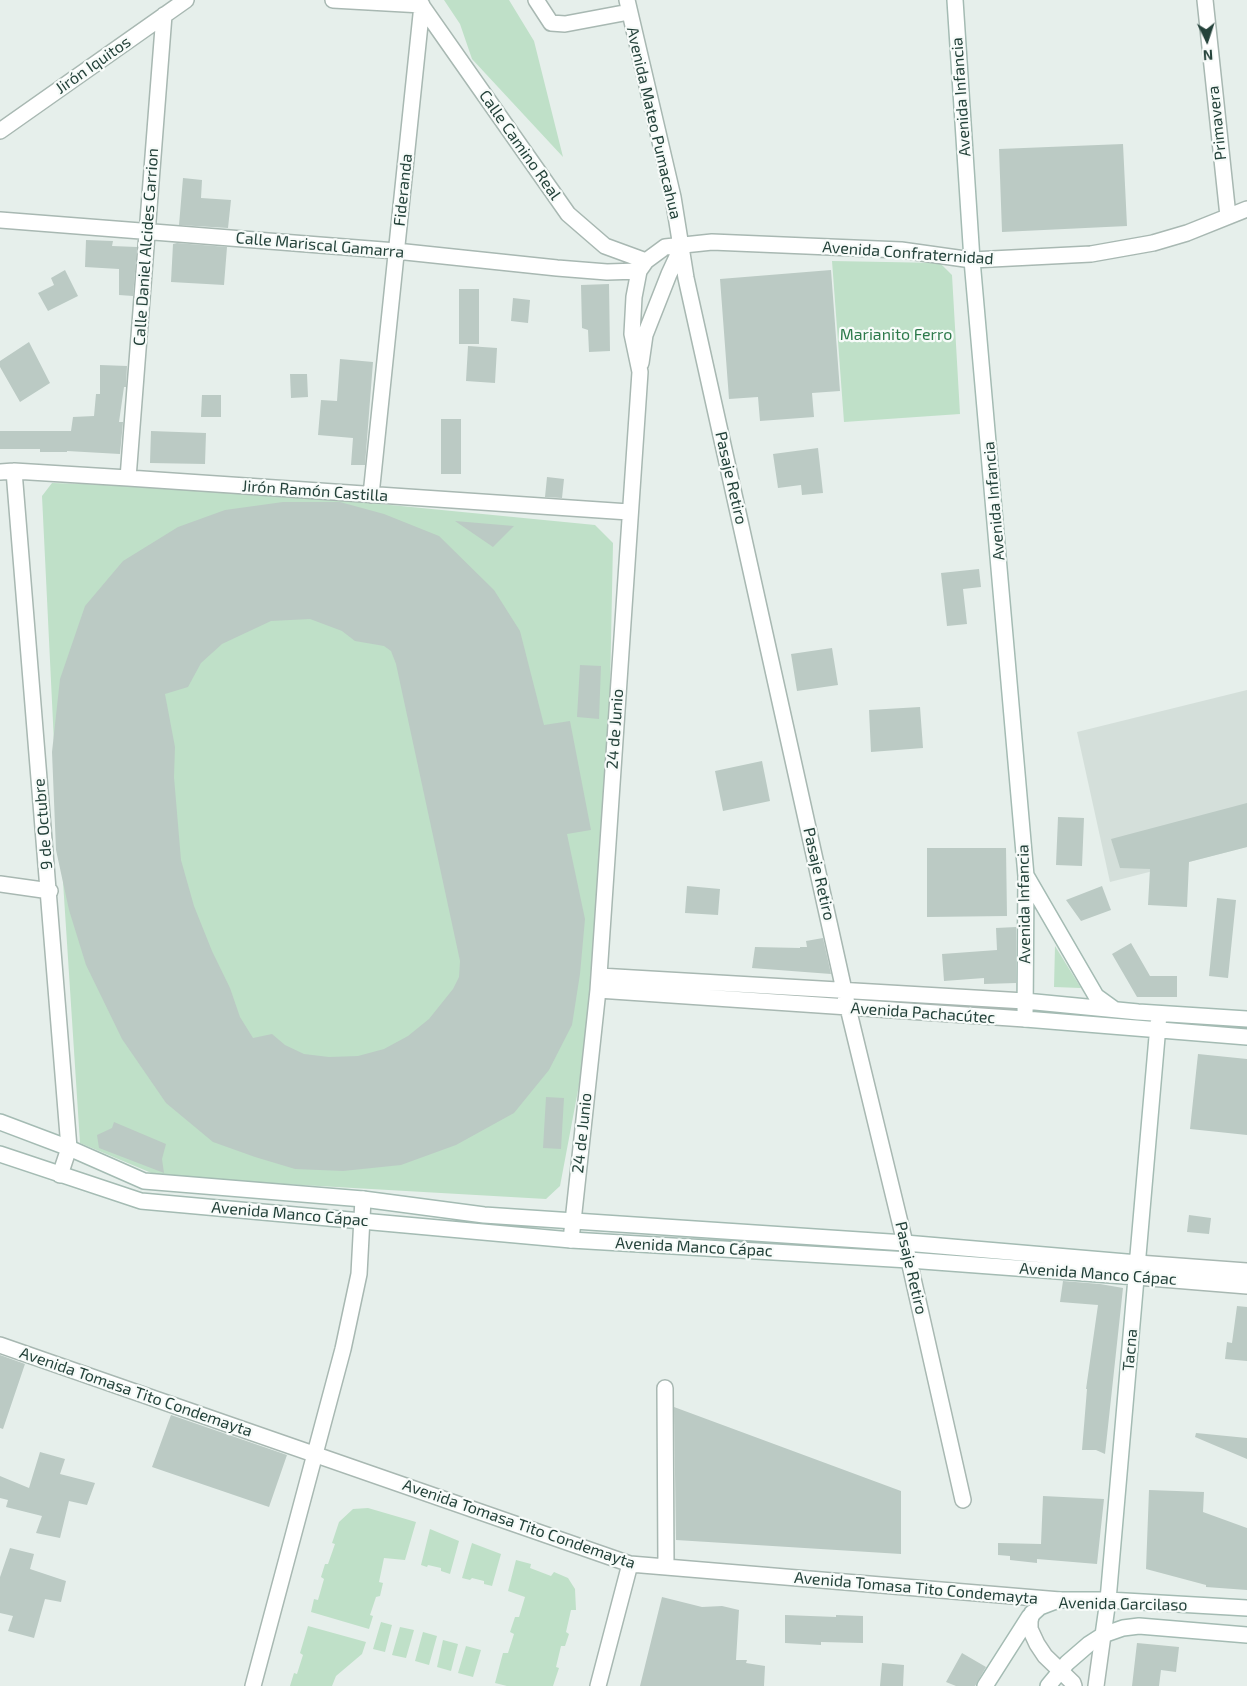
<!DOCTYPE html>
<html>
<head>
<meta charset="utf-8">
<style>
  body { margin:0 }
  #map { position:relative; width:1247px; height:1686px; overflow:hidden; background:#e6efeb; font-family:"Exo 2",sans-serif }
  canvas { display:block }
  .north { position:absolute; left:1182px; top:15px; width:50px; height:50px; -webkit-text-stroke:4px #f7fbf9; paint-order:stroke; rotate:176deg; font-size:14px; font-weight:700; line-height:20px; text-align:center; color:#24423a }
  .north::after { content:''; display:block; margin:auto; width:18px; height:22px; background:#24423a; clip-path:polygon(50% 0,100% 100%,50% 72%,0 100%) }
</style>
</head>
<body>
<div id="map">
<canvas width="1247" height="1686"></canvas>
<div class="north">N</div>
</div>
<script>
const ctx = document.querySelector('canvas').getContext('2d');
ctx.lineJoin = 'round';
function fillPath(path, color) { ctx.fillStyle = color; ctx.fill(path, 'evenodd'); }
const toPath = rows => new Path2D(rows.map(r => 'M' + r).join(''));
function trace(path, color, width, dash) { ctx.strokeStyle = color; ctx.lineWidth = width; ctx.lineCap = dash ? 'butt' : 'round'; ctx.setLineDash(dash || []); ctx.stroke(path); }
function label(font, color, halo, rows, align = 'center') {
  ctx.font = font + ' "Exo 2",sans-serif'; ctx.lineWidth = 4.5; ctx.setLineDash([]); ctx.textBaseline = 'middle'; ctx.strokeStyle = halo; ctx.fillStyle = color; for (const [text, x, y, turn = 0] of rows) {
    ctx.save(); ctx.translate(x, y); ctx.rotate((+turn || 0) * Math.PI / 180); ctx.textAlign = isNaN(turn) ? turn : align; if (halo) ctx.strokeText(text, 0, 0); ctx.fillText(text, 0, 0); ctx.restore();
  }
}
const built = toPath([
  [1247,690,1247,847,1110,882,1077,732]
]);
const green = toPath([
  [444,0,509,0,534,41,563,157,472,59,460,24],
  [832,261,940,263,952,275,960,414,844,422],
  [52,483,217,488,595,525,613,543,607,837,589,1032,560,1186,546,1199,161,1177,80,1143,54,743,42,496],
  [1055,946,1081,988,1054,987],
  [368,1508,416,1522,405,1560,384,1558,379,1582,383,1583,380,1596,376,1597,370,1615,373,1616,369,1629,311,1612,314,1599,318,1600,324,1579,321,1577,325,1564,328,1564,335,1544,332,1543,339,1522,353,1509],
  [430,1529,459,1541,450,1574,441,1571,441,1568,428,1565,427,1567,421,1565],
  [472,1543,501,1554,492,1586,484,1584,484,1581,472,1578,470,1580,462,1578],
  [516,1560,531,1564,530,1568,551,1576,554,1572,568,1578,575,1589,576,1610,571,1610,566,1632,569,1634,565,1646,561,1646,556,1667,559,1668,553,1686,507,1686,495,1683,503,1653,508,1653,514,1634,510,1632,515,1617,519,1617,525,1597,508,1591],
  [381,1622,392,1625,385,1652,373,1649],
  [308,1626,366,1642,362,1654,336,1676,332,1686,290,1686,294,1673,297,1674,303,1655,300,1653],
  [400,1627,414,1630,406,1658,392,1655],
  [423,1632,437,1636,429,1665,415,1661],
  [443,1640,458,1644,451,1671,437,1667],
  [466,1646,481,1650,473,1677,458,1673]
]);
const building = toPath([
  [1123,144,1127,226,1002,232,999,149],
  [183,178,202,180,201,198,231,200,228,228,179,225],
  [86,240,113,241,112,246,137,247,133,296,119,295,119,269,85,267],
  [177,243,227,247,224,285,171,282,173,244],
  [65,270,78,296,48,311,38,293,54,285,51,278],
  [831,270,840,391,812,393,814,417,760,421,758,397,729,399,720,279],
  [609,284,610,351,589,352,588,330,582,328,581,285],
  [459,289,479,289,479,344,459,344],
  [513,298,530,300,528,323,511,321],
  [29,342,50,383,20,402,0,367,0,361],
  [468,346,497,348,495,383,466,381],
  [340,359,373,362,365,465,351,465,353,438,318,435,321,400,337,401],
  [100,365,127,366,126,387,124,387,119,422,123,422,120,454,67,451,67,452,40,452,40,449,0,449,0,431,71,431,73,417,94,416,96,394,100,394],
  [290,374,307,374,308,397,291,398],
  [202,395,221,395,221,417,201,417],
  [441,419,461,419,461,474,441,474],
  [151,431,206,433,205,464,150,463],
  [818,448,823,493,802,495,801,485,778,488,773,454],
  [547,477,564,479,562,498,545,497],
  [283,502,340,502,384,514,439,536,494,590,520,631,544,725,570,721,591,830,567,834,585,919,580,974,572,1025,549,1070,514,1113,456,1145,401,1165,343,1171,295,1169,255,1157,213,1142,166,1103,122,1039,86,965,69,910,56,850,52,752,60,679,85,606,123,561,178,527,225,510],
  [310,619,342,631,355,641,384,646,391,651,396,664,460,961,459,977,453,989,429,1019,408,1036,384,1049,358,1056,329,1057,304,1054,285,1045,272,1034,253,1038,240,1017,230,988,212,951,194,906,181,860,174,777,175,747,165,694,188,687,201,663,222,644,271,621],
  [455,521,514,526,493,547],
  [979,569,981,587,963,589,967,624,947,626,941,573],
  [832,648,838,685,797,691,791,654],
  [580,665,601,666,599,719,577,717],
  [920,707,923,748,871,752,869,710],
  [762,761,770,801,723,811,715,771],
  [1247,803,1247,847,1189,862,1187,907,1148,905,1150,869,1120,868,1111,839],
  [1058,817,1084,818,1082,866,1056,865],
  [927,848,1006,848,1007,916,927,917],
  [687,886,720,889,718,915,685,913],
  [1102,886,1111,910,1081,921,1066,900],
  [1217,898,1236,900,1228,978,1209,976],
  [1016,927,1016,983,984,984,984,978,944,981,942,954,997,950,996,928],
  [823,938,831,974,752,968,755,947,800,948,800,947,807,947,806,941],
  [1131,943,1150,976,1177,976,1177,997,1137,997,1112,954],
  [1198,1054,1247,1059,1247,1135,1190,1129],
  [546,1097,564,1098,561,1149,543,1148],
  [114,1122,166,1144,162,1159,164,1173,99,1148,97,1135,112,1128],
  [1189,1215,1211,1218,1209,1234,1187,1232],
  [1063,1281,1100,1284,1123,1288,1105,1454,1096,1450,1082,1450,1087,1389,1086,1389,1098,1305,1060,1302],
  [1237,1306,1247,1307,1247,1361,1225,1359,1227,1342,1232,1343],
  [0,1355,25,1364,3,1429,0,1428],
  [674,1407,901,1491,901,1554,676,1540],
  [171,1415,287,1455,269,1507,152,1467],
  [1196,1433,1247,1438,1247,1459,1195,1437],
  [40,1452,65,1459,60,1474,95,1483,87,1505,69,1501,60,1538,36,1533,42,1516,6,1507,8,1500,0,1498,0,1476,29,1488],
  [1149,1490,1204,1492,1203,1512,1247,1528,1247,1590,1206,1587,1206,1585,1146,1569],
  [1043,1496,1104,1499,1097,1564,1037,1559,1037,1563,1010,1560,1010,1556,998,1555,998,1543,1041,1544],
  [10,1548,34,1554,30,1569,66,1581,61,1602,45,1599,34,1638,8,1631,13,1616,0,1613,0,1577],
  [662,1597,702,1607,722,1606,739,1610,736,1660,747,1660,746,1663,765,1666,764,1686,640,1686],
  [785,1615,836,1617,836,1615,863,1616,863,1643,821,1642,821,1645,785,1643],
  [1137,1643,1179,1647,1176,1672,1161,1670,1159,1686,1132,1686],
  [962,1653,986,1667,975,1686,956,1686,946,1682],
  [882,1663,904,1665,903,1686,880,1686]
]);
const street = toPath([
  [333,0,422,5],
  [536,0,551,23,565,24,629,12],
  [627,0,673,197,686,278,848,1008,905,1243,963,1500],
  [1205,0,1228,216],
  [420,3,568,214,605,246,646,261],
  [0,131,186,0],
  [0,220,396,251,557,268,607,272,639,271],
  [641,363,645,335,669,274,682,246],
  [14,471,69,1148,60,1175],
  [0,472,14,471,128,478,629,512],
  [128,478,164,15],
  [371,495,422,5],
  [0,884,50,891],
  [599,976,1025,1001],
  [598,990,1025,1019],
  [571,1240,598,990,640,372,632,334,634,297,639,271,646,261,665,247,712,242,901,250,972,260,1091,254,1153,243,1187,233,1247,209],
  [1138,1263,1247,1271],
  [1137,1277,1247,1286],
  [0,1345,630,1564,1060,1600],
  [665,1388,666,1567],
  [1032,1613,1030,1621,1030,1629,1037,1644,1045,1656,1073,1683,1074,1686],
  [253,1686,343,1349,359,1274,363,1199],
  [598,1686,630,1564],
  [1096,1686,1103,1635]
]);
const secondary = toPath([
  [955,0,972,260,1026,876,1025,1019,1247,1037],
  [1027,877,1096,996,1114,1009],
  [1025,1001,1138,1012,1247,1019],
  [0,1122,69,1148,144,1181,363,1199,484,1215,905,1243,1138,1263],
  [0,1154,141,1201,571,1240,909,1260,1137,1277],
  [1103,1635,1108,1600,1159,1014],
  [985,1686,1029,1617,1040,1607,1053,1602,1060,1600,1108,1600,1247,1608],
  [1048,1686,1067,1663,1089,1644,1103,1635,1123,1628,1139,1626,1247,1635]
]);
const streetNames = [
  ["Jirón Iquitos",93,65,-35],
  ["Avenida Infancia",961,97,-94],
  ["Avenida Mateo Pumacahua",654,123,77],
  ["Primavera",1217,123,-96],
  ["Calle Camino Real",520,145,55],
  ["Fideranda",403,190,-84],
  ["Calle Mariscal Gamarra",320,245,5],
  ["Calle Daniel Alcides Carrion",146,247,-86],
  ["Avenida Confraternidad",908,253,4],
  ["Pasaje Retiro",731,478,77],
  ["Jirón Ramón Castilla",315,491,4],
  ["Avenida Infancia",994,501,-95],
  ["24 de Junio",615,729,-86],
  ["9 de Octubre",43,824,-95],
  ["Pasaje Retiro",819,874,77],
  ["Avenida Infancia",1024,904,-91],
  ["Avenida Pachacútec",923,1013,4],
  ["24 de Junio",582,1133,-84],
  ["Avenida Manco Cápac",290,1214,5],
  ["Avenida Manco Cápac",694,1247,3],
  ["Pasaje Retiro",911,1268,77],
  ["Avenida Manco Cápac",1098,1274,4],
  ["Tacna",1130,1350,-85],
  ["Avenida Tomasa Tito Condemayta",136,1392,19],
  ["Avenida Tomasa Tito Condemayta",519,1524,19],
  ["Avenida Tomasa Tito Condemayta",916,1588,5],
  ["Avenida Garcilaso",1123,1604,1]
];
const parkNames = [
  ["Marianito Ferro",896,335]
];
fillPath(built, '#d4dfda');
fillPath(green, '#bfe0c8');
fillPath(building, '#bbcac4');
trace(street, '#a8b8b2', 18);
trace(secondary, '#a4bbb3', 18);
trace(street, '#fff', 15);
trace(secondary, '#fff', 15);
label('16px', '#24423a', '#f7fbf9', streetNames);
label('16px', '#2d7a4b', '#f7fbf9', parkNames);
</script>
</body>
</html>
